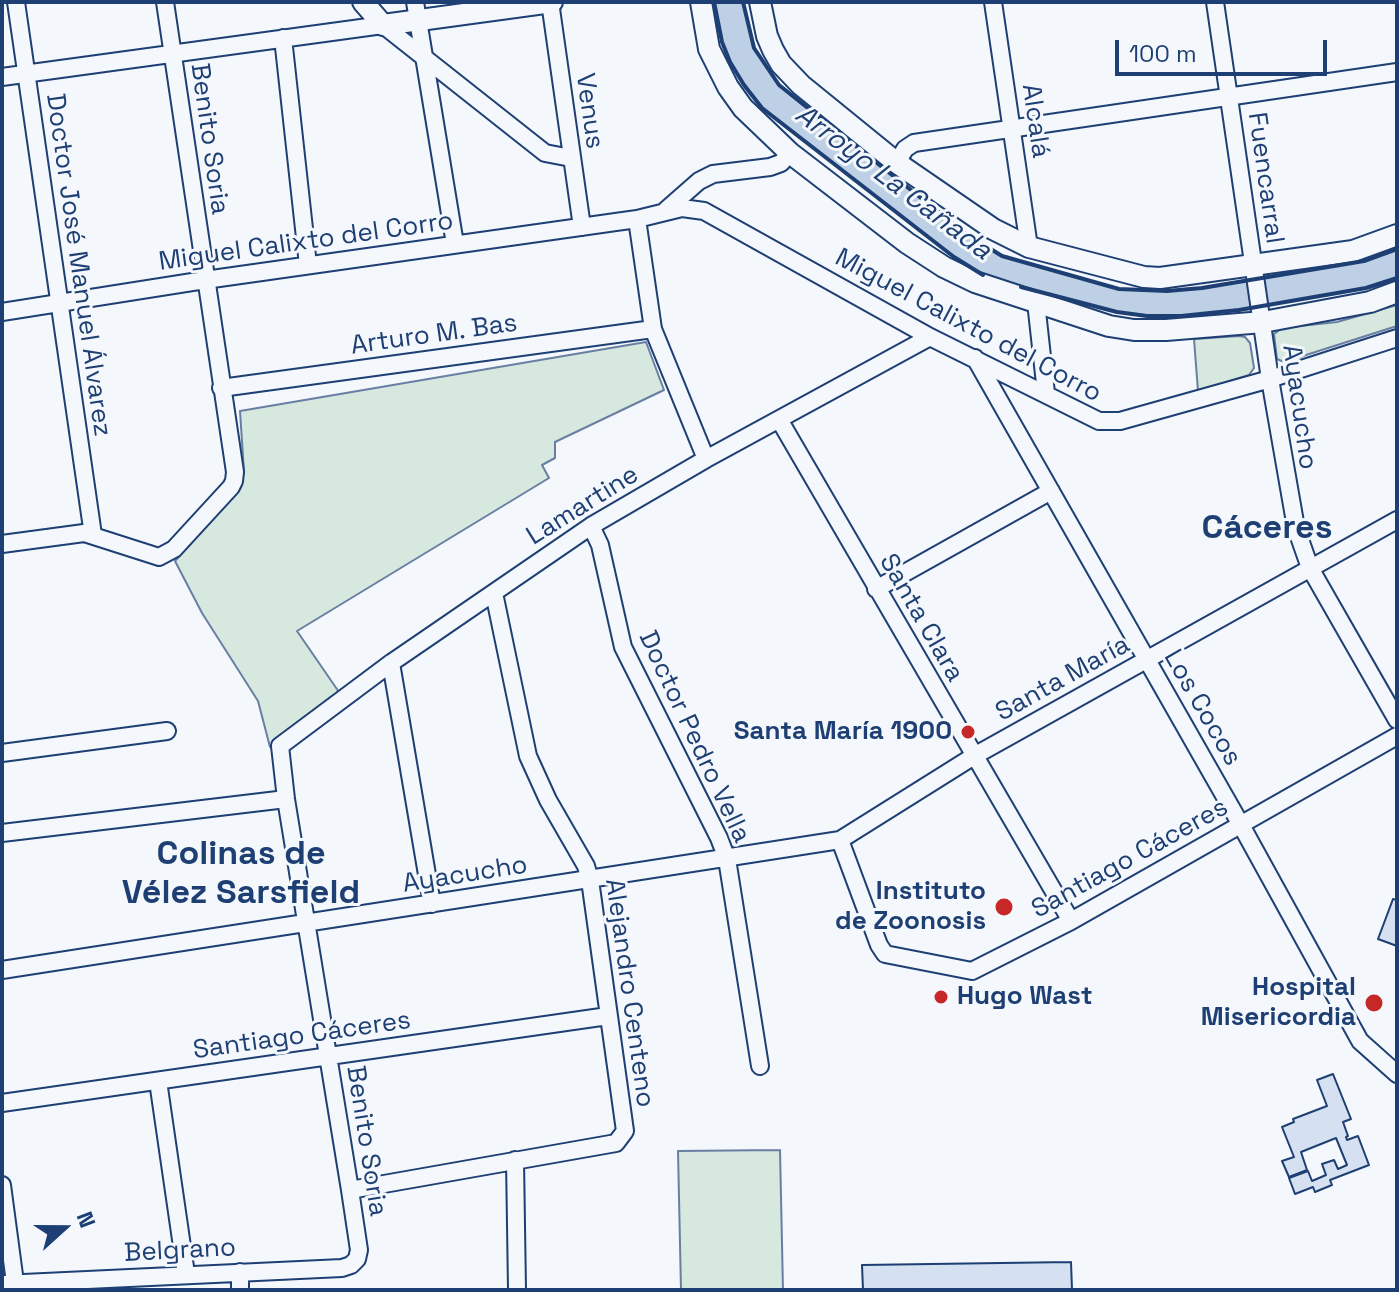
<!DOCTYPE html>
<html>
<head>
<meta charset="utf-8">
<style>
  body { margin:0 }
  #map { position:relative; width:1399px; height:1292px; overflow:hidden; background:#f4f7fb; font-family:"Space Grotesk",sans-serif }
  canvas { display:block }
  .frame { position:absolute; inset:0; border:4px solid #1d3f73; pointer-events:none }
  .north { position:absolute; left:24px; top:1188px; width:80px; height:80px; -webkit-text-stroke:6px #f4f7fb; paint-order:stroke; rotate:69deg; font-size:22px; font-weight:700; line-height:32px; text-align:center; color:#1d3f73 }
  .north::after { content:''; display:block; margin:auto; width:28px; height:36px; background:#1d3f73; clip-path:polygon(50% 0,100% 100%,50% 72%,0 100%) }
  .scale { position:absolute; left:1115px; top:40px; width:212px; height:36px; box-sizing:border-box; border:4px solid #1d3f73; border-top:0; padding-left:10px; font-size:24px; line-height:28px; white-space:nowrap; color:#1d3f73; -webkit-text-stroke:6px #f4f7fb; paint-order:stroke }
</style>
</head>
<body>
<div id="map">
<canvas width="1399" height="1292"></canvas>
<div class="frame"></div>
<div class="north">N</div>
<div class="scale">100 m</div>
</div>
<script>
const ctx = document.querySelector('canvas').getContext('2d');
ctx.lineJoin = 'round';
function fillPath(path, color) { ctx.fillStyle = color; ctx.fill(path, 'evenodd'); }
const toPath = rows => new Path2D(rows.map(r => 'M' + r).join(''));
function trace(path, color, width, dash) { ctx.strokeStyle = color; ctx.lineWidth = width; ctx.lineCap = dash ? 'butt' : 'round'; ctx.setLineDash(dash || []); ctx.stroke(path); }
function label(font, color, halo, rows, align = 'center') {
  ctx.font = font + ' "Space Grotesk",sans-serif'; ctx.lineWidth = 6; ctx.setLineDash([]); ctx.textBaseline = 'middle'; ctx.strokeStyle = halo; ctx.fillStyle = color; for (const [text, x, y, turn = 0] of rows) {
    ctx.save(); ctx.translate(x, y); ctx.rotate((+turn || 0) * Math.PI / 180); ctx.textAlign = isNaN(turn) ? turn : align; if (halo) ctx.strokeText(text, 0, 0); ctx.fillText(text, 0, 0); ctx.restore();
  }
}
const green = toPath([
  [1397,305,1397,326,1284,362,1277,359,1274,334,1282,328,1337,322,1397,305],
  [1239,336,1245,337,1250,343,1254,368,1249,375,1198,391,1194,339,1239,336],
  [646,342,664,390,555,442,555,458,542,465,549,478,297,631,341,695,270,747,258,701,202,613,175,561,240,489,244,472,240,411,646,342],
  [780,1150,783,1290,681,1290,678,1151,780,1150]
]);
const water = toPath([
  [714,2,743,2,754,48,779,85,795,99,965,233,1002,256,1119,289,1167,291,1202,288,1364,261,1397,249,1397,278,1379,286,1239,310,1181,316,1147,316,1117,312,988,278,954,257,762,108,744,85,730,62,722,42,714,2]
]);
const building = toPath([
  [1393,899,1397,900,1397,946,1378,939,1393,899],
  [1333,1074,1351,1119,1343,1122,1348,1136,1346,1137,1347,1140,1358,1136,1369,1165,1330,1180,1332,1185,1315,1192,1313,1187,1295,1194,1289,1178,1308,1171,1312,1181,1326,1175,1322,1164,1334,1160,1338,1169,1347,1165,1336,1138,1301,1152,1307,1170,1289,1177,1282,1161,1294,1157,1282,1127,1294,1122,1293,1119,1327,1106,1317,1080,1333,1074],
  [1071,1262,1072,1290,863,1290,862,1265,1071,1262]
]);
const minor = toPath([
  [16,2,93,535],
  [415,2,455,244],
  [550,2,582,227],
  [993,2,1029,247],
  [1215,2,1270,379,1296,528,1310,568,1397,720],
  [283,38,308,265],
  [2,77,383,25,545,153,571,158],
  [897,163,905,149,914,143,1397,72],
  [666,210,699,181,713,174,770,167,781,163,790,153],
  [637,219,653,329,706,459],
  [1036,302,1046,393],
  [2,312,205,280,637,219,682,208,704,211,930,337,1099,421,1120,421,1270,379,1397,338],
  [975,358,1241,825,1360,1041,1397,1074],
  [221,388,653,329],
  [780,421,1071,921],
  [591,526,600,545,623,647,719,838,727,859,760,1066],
  [2,544,84,533,159,557,174,549,231,487,234,481,235,472,165,2],
  [876,589,1051,491],
  [391,663,432,904],
  [2,753,167,731],
  [2,833,286,799],
  [840,840,879,945,885,954,972,971,1071,921,1397,736],
  [2,970,840,840,974,756,1397,520],
  [158,1081,186,1274],
  [2,1103,608,1016],
  [515,1160,517,1290],
  [2,1185,16,1290],
  [350,1190,616,1143,625,1131,590,880,586,866,548,800,528,756,494,593],
  [240,1272,240,1290],
  [2,1284,342,1268,351,1265,357,1259,359,1250,350,1190,286,799,280,746,391,663,591,526,706,459,930,337]
]);
const major = toPath([
  [363,2,383,25,552,2],
  [701,2,709,49,728,87,743,108,790,153,907,243,944,267,975,282,1109,326,1134,330,1166,330,1263,322,1370,302,1397,292],
  [760,2,767,36,773,50,781,64,801,85,897,163,993,229,1029,247,1144,277,1160,278,1353,251,1397,235]
]);
const wall = toPath([
  [714,2,722,42,730,62,744,85,762,108,954,257,983,275],
  [743,2,754,48,779,85,965,233,1002,256,1119,289,1167,291,1202,288,1364,261,1397,249],
  [1021,287,1117,312,1147,316,1181,316,1239,310,1366,288,1397,278]
]);
const markers = [
  [968,732,8,"#c62828"],
  [1004,907,10,"#c62828"],
  [941,997,8,"#c62828"],
  [1374,1003,10,"#c62828"]
];
const streetNames = [
  ["Venus",589,111,82],
  ["Alcalá",1035,121,82],
  ["Benito Soria",209,139,82],
  ["Fuencarral",1265,178,82],
  ["Miguel Calixto del Corro",306,242,-8],
  ["Doctor José Manuel Álvarez",78,265,82],
  ["Miguel Calixto del Corro",968,326,28],
  ["Arturo M. Bas",434,335,-8],
  ["Ayacucho",1299,407,82],
  ["Lamartine",583,506,-32],
  ["Santa Clara",921,618,60],
  ["Santa María",1063,679,-29],
  ["Los Cocos",1202,708,60],
  ["Doctor Pedro Vella",694,737,65],
  ["Santiago Cáceres",1130,859,-29],
  ["Ayacucho",465,875,-9],
  ["Alejandro Centeno",629,993,82],
  ["Santiago Cáceres",302,1036,-8],
  ["Benito Soria",366,1141,81],
  ["Belgrano",180,1251,-3]
];
const poiNames = [
  ["Santa María 1900",952,732],
  ["Instituto",986,892],
  ["de Zoonosis",986,922],
  ["Hospital",1356,988],
  ["Misericordia",1356,1018],
  ["Hugo Wast",957,997,"left"]
];
const waterNames = [
  ["Arroyo La Cañada",893,183,37]
];
const districtNames = [
  ["Cáceres",1267,529],
  ["Colinas de",241,855],
  ["Vélez Sarsfield",241,894]
];
fillPath(green, '#d7e8df');
trace(green, '#687fa3', 2);
fillPath(water, '#bed0e5');
trace(water, '#687fa3', 2);
fillPath(building, '#d5e0f0');
trace(building, '#1d3f73', 2);
trace(minor, '#1d3f73', 20);
trace(major, '#1d3f73', 24);
trace(minor, '#f4f7fb', 16);
trace(major, '#f4f7fb', 20);
trace(wall, '#1d3f73', 4);
for (const [x, y, r, color] of markers) { const dot = new Path2D(); dot.arc(x, y, r, 0, 2 * Math.PI); ctx.fillStyle = color; ctx.fill(dot); trace(dot, '#f4f7fb', 3); }
label('26px', '#1d3f73', '#f4f7fb', streetNames);
label('bold 26px', '#1d3f73', '#f4f7fb', poiNames, 'right');
label('italic 28px', '#1d3f73', '#f4f7fb', waterNames);
label('bold 34px', '#1d3f73', '#f4f7fb', districtNames);
</script>
</body>
</html>
